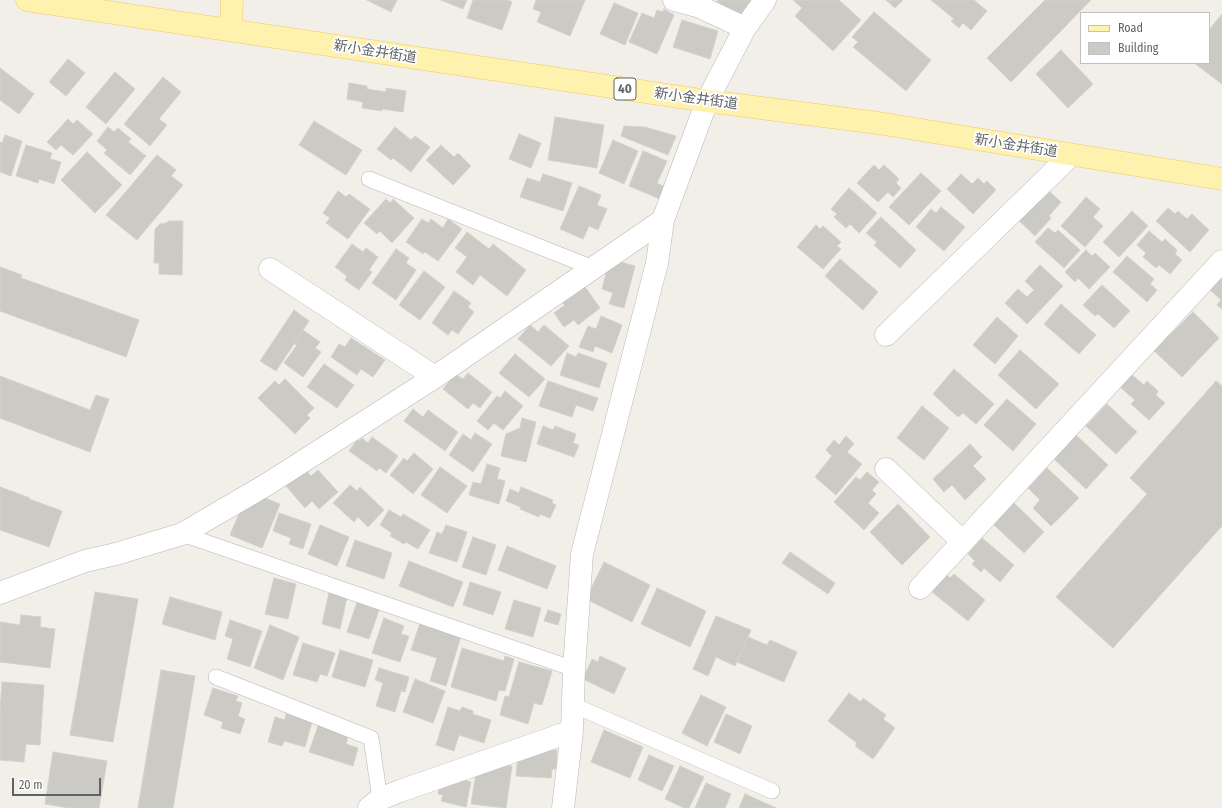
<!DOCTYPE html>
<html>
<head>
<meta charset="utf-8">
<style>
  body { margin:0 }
  #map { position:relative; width:1222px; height:808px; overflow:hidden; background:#f1efe8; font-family:"Fira Sans Condensed",sans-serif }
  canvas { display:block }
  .legend { position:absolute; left:1080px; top:12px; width:130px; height:52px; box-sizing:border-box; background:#fff; border:1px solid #bfc1c3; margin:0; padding:5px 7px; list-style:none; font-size:12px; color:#5f6368 }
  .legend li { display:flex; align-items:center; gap:8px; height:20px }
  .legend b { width:20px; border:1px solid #bfc1c3 }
  .scale { position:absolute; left:12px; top:778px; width:89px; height:18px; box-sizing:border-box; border:2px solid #5f6368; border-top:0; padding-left:5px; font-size:12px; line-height:14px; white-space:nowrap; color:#5f6368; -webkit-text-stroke:3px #fff; paint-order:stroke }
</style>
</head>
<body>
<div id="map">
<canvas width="1222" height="808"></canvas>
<ul class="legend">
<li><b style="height:5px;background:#fff2af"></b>Road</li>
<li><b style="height:11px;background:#cccac5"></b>Building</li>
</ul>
<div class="scale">20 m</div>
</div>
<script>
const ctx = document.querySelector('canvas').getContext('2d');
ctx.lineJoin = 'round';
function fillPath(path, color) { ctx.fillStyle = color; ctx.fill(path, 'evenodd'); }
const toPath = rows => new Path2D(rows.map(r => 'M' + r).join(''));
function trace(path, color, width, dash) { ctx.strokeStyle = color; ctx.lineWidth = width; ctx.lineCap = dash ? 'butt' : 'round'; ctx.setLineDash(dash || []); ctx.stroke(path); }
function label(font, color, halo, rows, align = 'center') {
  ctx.font = font + ' "Fira Sans Condensed","Noto Sans JP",sans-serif'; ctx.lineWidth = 3.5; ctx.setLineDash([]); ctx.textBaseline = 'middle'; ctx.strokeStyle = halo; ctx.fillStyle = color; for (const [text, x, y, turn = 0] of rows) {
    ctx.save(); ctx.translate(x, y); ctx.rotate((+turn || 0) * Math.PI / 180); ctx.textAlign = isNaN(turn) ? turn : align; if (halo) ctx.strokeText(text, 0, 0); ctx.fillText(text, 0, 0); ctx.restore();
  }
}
const building = toPath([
  [367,0,397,0,391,12,367,0],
  [441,0,467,0,463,9,441,0],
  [473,0,507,0,512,2,502,30,467,18,473,0],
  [536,0,585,0,570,36,537,22,541,12,533,9,536,0],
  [718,0,752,0,742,19,717,1,718,0],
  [793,0,839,0,861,20,833,51,795,16,802,8,793,0],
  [886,0,903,0,895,8,886,0],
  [931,0,974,0,987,11,971,30,963,23,959,28,951,21,954,19,931,0],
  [1045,0,1091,0,1011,82,987,58,1045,0],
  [614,3,638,13,625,45,600,34,614,3],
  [664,9,674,15,657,54,629,42,642,13,654,18,657,10,663,12,664,9],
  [874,12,931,60,906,91,853,47,858,42,852,37,874,12],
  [1222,14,1222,84,1194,63,1209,63,1209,30,1222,14],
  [682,20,718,31,710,59,673,47,682,20],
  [1061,50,1093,84,1068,108,1036,74,1061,50],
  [68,59,85,73,66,96,49,82,68,59],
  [0,68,34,94,19,114,0,100,0,68],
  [115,72,135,89,106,124,86,107,115,72],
  [163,77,181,92,159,119,167,125,150,146,124,124,163,77],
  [349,83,367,86,367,89,386,92,386,88,406,91,403,112,382,109,382,111,362,108,363,102,347,99,349,83],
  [555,117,604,125,597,168,548,160,555,117],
  [68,119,73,124,77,120,93,134,73,155,61,145,56,150,47,142,68,119],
  [314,121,362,150,346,175,299,145,314,121],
  [624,126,645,127,676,136,668,155,621,136,624,126],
  [108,127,114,132,118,128,131,139,128,142,146,156,130,175,104,153,107,150,97,141,108,127],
  [395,127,411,140,415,136,430,147,411,172,393,158,391,160,377,149,395,127],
  [519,134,541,143,531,168,509,159,519,134],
  [5,135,22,141,11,176,0,172,0,142,2,143,5,135],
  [613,140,638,151,624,184,599,173,613,140],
  [26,145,52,153,50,159,61,162,54,184,39,179,38,183,16,176,26,145],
  [441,145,454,157,458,153,471,166,453,185,426,160,441,145],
  [643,151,667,161,657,183,665,187,660,199,629,186,643,151],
  [87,152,122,185,95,213,61,180,87,152],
  [157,155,176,170,171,176,183,185,137,240,106,215,157,155],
  [874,165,879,170,884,165,899,179,896,183,901,188,893,197,888,192,878,202,857,183,874,165],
  [921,173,941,191,909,225,889,207,921,173],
  [543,174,572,183,563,211,520,197,527,178,540,182,543,174],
  [961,174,972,184,978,178,984,184,987,181,996,190,973,214,947,189,961,174],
  [579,186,601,195,597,205,607,209,598,230,589,226,583,239,560,229,579,186],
  [849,188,877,213,859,233,850,224,846,228,834,217,837,214,831,209,849,188],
  [338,191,346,197,349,194,370,209,348,239,326,223,330,218,323,213,338,191],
  [1050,192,1061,202,1049,216,1051,218,1035,236,1015,217,1040,197,1043,199,1050,192],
  [1086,197,1100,209,1093,217,1103,226,1085,247,1061,226,1086,197],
  [386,199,390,203,393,199,414,218,392,243,380,231,377,234,364,223,386,199],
  [941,207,965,227,944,251,916,227,931,209,936,213,941,207],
  [1168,208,1175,214,1178,211,1187,219,1192,214,1209,230,1190,252,1156,221,1168,208],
  [1132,211,1148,226,1119,257,1103,242,1132,211],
  [881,217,916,250,900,268,874,245,877,242,866,233,881,217],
  [422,219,428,223,431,219,443,228,448,219,462,229,438,261,425,252,423,254,406,242,422,219],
  [169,221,183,221,182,275,159,274,159,263,154,263,155,229,160,224,166,223,169,221],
  [816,225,820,229,823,226,841,242,837,246,841,249,823,269,797,247,816,225],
  [1048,228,1055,233,1058,230,1080,250,1064,268,1035,242,1048,228],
  [1149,231,1162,242,1165,239,1177,250,1175,254,1182,260,1170,274,1159,265,1156,268,1143,257,1146,253,1137,245,1149,231],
  [467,232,489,249,493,244,526,270,507,296,480,275,473,285,456,272,467,257,455,248,467,232],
  [352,244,363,252,366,248,378,257,369,270,372,272,359,290,345,280,347,276,335,267,352,244],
  [396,249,409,258,406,263,416,270,396,300,372,283,396,249],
  [1086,250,1092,256,1095,253,1110,267,1089,289,1078,278,1075,282,1065,272,1086,250],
  [1127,256,1154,279,1150,284,1157,290,1147,302,1113,272,1127,256],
  [610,259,635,266,624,308,609,304,613,293,602,289,610,259],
  [840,259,878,292,863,310,825,276,840,259],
  [1040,265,1063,286,1027,324,1005,303,1018,289,1027,297,1034,290,1025,281,1040,265],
  [0,267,22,275,21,278,139,320,126,357,0,311,0,267],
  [424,271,445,287,420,320,399,305,424,271],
  [1222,275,1222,309,1217,305,1221,300,1208,288,1222,275],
  [1102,285,1130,311,1114,328,1098,314,1095,316,1083,305,1102,285],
  [585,287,600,308,578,325,574,320,564,327,554,313,565,305,563,303,585,287],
  [454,291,471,303,468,307,474,312,458,334,452,330,448,335,432,323,454,291],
  [1061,304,1096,335,1079,354,1044,324,1061,304],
  [294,310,309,321,276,371,260,361,294,310],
  [1193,312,1219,338,1182,377,1151,348,1167,332,1170,335,1193,312],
  [601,316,622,325,612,353,595,346,593,352,579,347,588,326,596,329,601,316],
  [997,317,1018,336,995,364,973,345,997,317],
  [530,325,538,332,544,325,569,346,551,366,518,339,530,325],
  [303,330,320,342,315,348,321,352,303,377,284,363,297,345,294,344,303,330],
  [351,338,385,360,373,377,361,369,357,375,331,357,339,344,345,347,351,338],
  [1020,350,1059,384,1036,409,998,375,1020,350],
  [567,353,576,357,578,353,607,363,599,388,560,375,567,353],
  [515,354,545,379,529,397,499,373,515,354],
  [324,364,354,385,337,408,307,387,324,364],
  [954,369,994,404,976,424,963,413,958,417,933,394,954,369],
  [468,373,492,392,480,408,473,403,468,409,443,389,455,374,463,379,468,373],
  [1131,374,1144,385,1147,381,1158,391,1156,395,1165,403,1149,420,1131,404,1135,400,1120,387,1131,374],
  [0,376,90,410,96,395,109,399,90,452,0,418,0,376],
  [285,379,314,408,307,415,310,418,295,434,258,398,275,381,279,385,285,379],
  [548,381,598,398,593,411,576,405,572,417,539,406,548,381],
  [1216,381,1222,386,1222,526,1113,648,1056,597,1147,494,1130,478,1216,381],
  [505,391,523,406,503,430,494,423,488,430,477,421,497,396,500,398,505,391],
  [1007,399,1036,424,1013,451,984,425,1007,399],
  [1107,404,1137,432,1116,454,1086,426,1107,404],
  [922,406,949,428,924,460,897,438,922,406],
  [413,409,423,417,428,410,458,432,445,451,404,421,413,409],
  [522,418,536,422,526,462,501,456,506,434,520,428,522,418],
  [543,426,553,430,555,426,576,434,573,443,579,445,574,457,537,444,543,426],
  [475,433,492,444,473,472,449,455,463,434,471,440,475,433],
  [1076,435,1108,465,1086,489,1054,459,1076,435],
  [846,436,854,444,847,452,862,464,836,495,815,477,832,456,826,450,834,440,839,445,846,436],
  [372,437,398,456,386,473,379,468,377,471,349,451,357,440,359,441,362,438,368,443,372,437],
  [970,444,982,457,973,466,986,479,965,500,952,485,944,492,933,479,970,444],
  [414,453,433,469,413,494,390,475,404,458,407,461,414,453],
  [487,464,500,468,497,479,505,481,499,504,469,495,473,482,481,484,487,464],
  [440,467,467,486,447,513,421,495,440,467],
  [1047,468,1079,498,1051,526,1033,508,1040,500,1028,488,1047,468],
  [305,469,311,476,318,470,338,492,319,509,312,501,305,508,286,486,305,469],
  [867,472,879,482,872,490,876,494,868,503,879,513,864,530,834,502,856,477,860,480,867,472],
  [350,485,357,491,360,487,384,510,368,527,358,517,354,522,333,503,350,485],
  [0,487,30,498,29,499,62,511,49,547,0,530,0,487],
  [521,487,553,500,552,503,556,505,550,518,540,514,539,517,520,509,521,507,506,501,510,489,519,493,521,487],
  [258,495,280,504,262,548,230,535,241,509,245,511,249,503,258,495],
  [1013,502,1044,532,1024,553,992,523,1013,502],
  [898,504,930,537,902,565,870,532,898,504],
  [389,510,401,517,403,514,430,530,418,549,406,542,404,544,390,536,392,533,380,525,389,510],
  [279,513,311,524,303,549,289,544,291,538,273,531,279,513],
  [320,525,349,537,337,566,308,554,320,525],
  [446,525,467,532,457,562,429,553,437,532,442,534,446,525],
  [473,537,496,545,486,575,462,567,473,537],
  [982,538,1014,565,1000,582,984,568,981,572,972,564,975,561,968,554,982,538],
  [355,540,392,553,384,579,346,566,355,540],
  [507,546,556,566,547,589,498,570,507,546],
  [790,552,835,583,828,594,782,563,790,552],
  [409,561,463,582,453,607,399,586,409,561],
  [604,562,650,585,632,622,586,599,604,562],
  [946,574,950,578,954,574,985,600,968,621,932,592,946,574],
  [274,578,296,584,288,619,265,614,274,578],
  [470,582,501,592,493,615,463,605,470,582],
  [657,588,706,611,690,647,641,624,657,588],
  [95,592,138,599,113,742,70,735,95,592],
  [329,593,347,597,340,629,322,624,329,593],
  [170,597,222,612,215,640,162,624,170,597],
  [514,600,541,608,533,637,505,629,514,600],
  [357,602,379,610,369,639,347,632,357,602],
  [548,610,561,614,558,625,544,621,548,610],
  [21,615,41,617,40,627,55,629,50,668,0,662,0,622,20,625,21,615],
  [716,616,751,630,735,666,716,657,708,676,693,669,716,616],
  [384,618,404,626,401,634,409,636,400,662,372,653,384,618],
  [230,620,262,631,250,667,227,659,233,639,225,636,230,620],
  [420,623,461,636,446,686,430,681,437,658,411,650,420,623],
  [270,625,299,637,283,680,254,668,270,625],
  [748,637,767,645,770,640,797,652,784,682,737,662,748,637],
  [303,643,335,653,327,676,320,674,317,682,293,675,303,643],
  [462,648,504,661,505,656,514,659,505,691,499,690,496,701,451,687,462,648],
  [340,650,373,660,365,687,332,677,340,650],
  [600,656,626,668,614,694,583,679,592,659,598,662,600,656],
  [519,662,552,671,542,705,534,703,528,724,500,715,505,696,509,697,519,662],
  [379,668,409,677,405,692,401,691,395,712,376,706,383,683,375,680,379,668],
  [161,670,195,676,173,808,138,808,161,670],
  [415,679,445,691,433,723,403,712,415,679],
  [2,682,44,685,40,745,26,744,24,762,0,760,0,711,2,682],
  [213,688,238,696,236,701,242,703,238,716,245,719,240,734,221,728,223,722,204,715,213,688],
  [849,693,861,702,863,698,886,715,883,719,895,728,873,759,855,746,857,743,828,721,849,693],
  [701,695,726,707,707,746,682,733,701,695],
  [448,707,460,711,462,707,473,711,473,714,491,720,484,743,459,735,454,751,436,745,448,707],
  [286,714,312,722,305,747,284,741,282,746,268,742,275,717,285,720,286,714],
  [726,714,752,726,740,754,714,742,726,714],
  [319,723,349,733,346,744,358,748,353,766,309,752,319,723],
  [604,730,643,747,630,778,591,762,604,730],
  [530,749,557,750,556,769,552,769,551,778,516,776,518,755,530,749],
  [53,752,107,761,99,808,69,808,45,804,53,752],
  [649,755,674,766,662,791,638,780,649,755],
  [487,763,512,766,506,808,471,804,476,774,487,763],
  [680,766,704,777,689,808,684,808,665,799,680,766],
  [446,775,471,782,466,807,441,801,443,795,438,794,441,780,446,775],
  [706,783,731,794,725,808,695,808,706,783],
  [745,794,776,808,739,808,745,794]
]);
const lane = toPath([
  [369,179,593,268],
  [182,534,574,669],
  [216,677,371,738,380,799],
  [573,705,772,791]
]);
const street = toPath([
  [674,0,700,7,745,28],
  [270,269,435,377],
  [886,335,1071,155],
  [886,469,962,541],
  [920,588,1222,261],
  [0,593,85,561,116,554,182,534,266,485,432,379,663,220],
  [369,808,380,799,400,791,572,731],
  [563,808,572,731,574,669,582,554,657,263,663,220,707,101,745,28,765,0]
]);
const primary = toPath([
  [27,0,707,101,878,123,1222,179],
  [231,30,232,0]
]);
const shields = [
  [625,89,22]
];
const shieldNames = [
  ["40",625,89]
];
const streetNames = [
  ["新小金井街道",375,52,9],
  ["新小金井街道",696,99,8],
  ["新小金井街道",1016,146,9]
];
fillPath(building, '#cccac5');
trace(building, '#d6d1c6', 1);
trace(lane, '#b5b8bc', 16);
trace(street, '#b5b8bc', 23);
trace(primary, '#f2c960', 23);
trace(lane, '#fff', 15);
trace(street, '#fff', 22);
trace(primary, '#fff2af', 22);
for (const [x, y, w] of shields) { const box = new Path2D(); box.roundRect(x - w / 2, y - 11, w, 22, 3); ctx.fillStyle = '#fff'; ctx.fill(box); trace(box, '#5f6368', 1); }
label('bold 13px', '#5f6368', null, shieldNames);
label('14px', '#5f6368', '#fff', streetNames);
</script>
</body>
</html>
